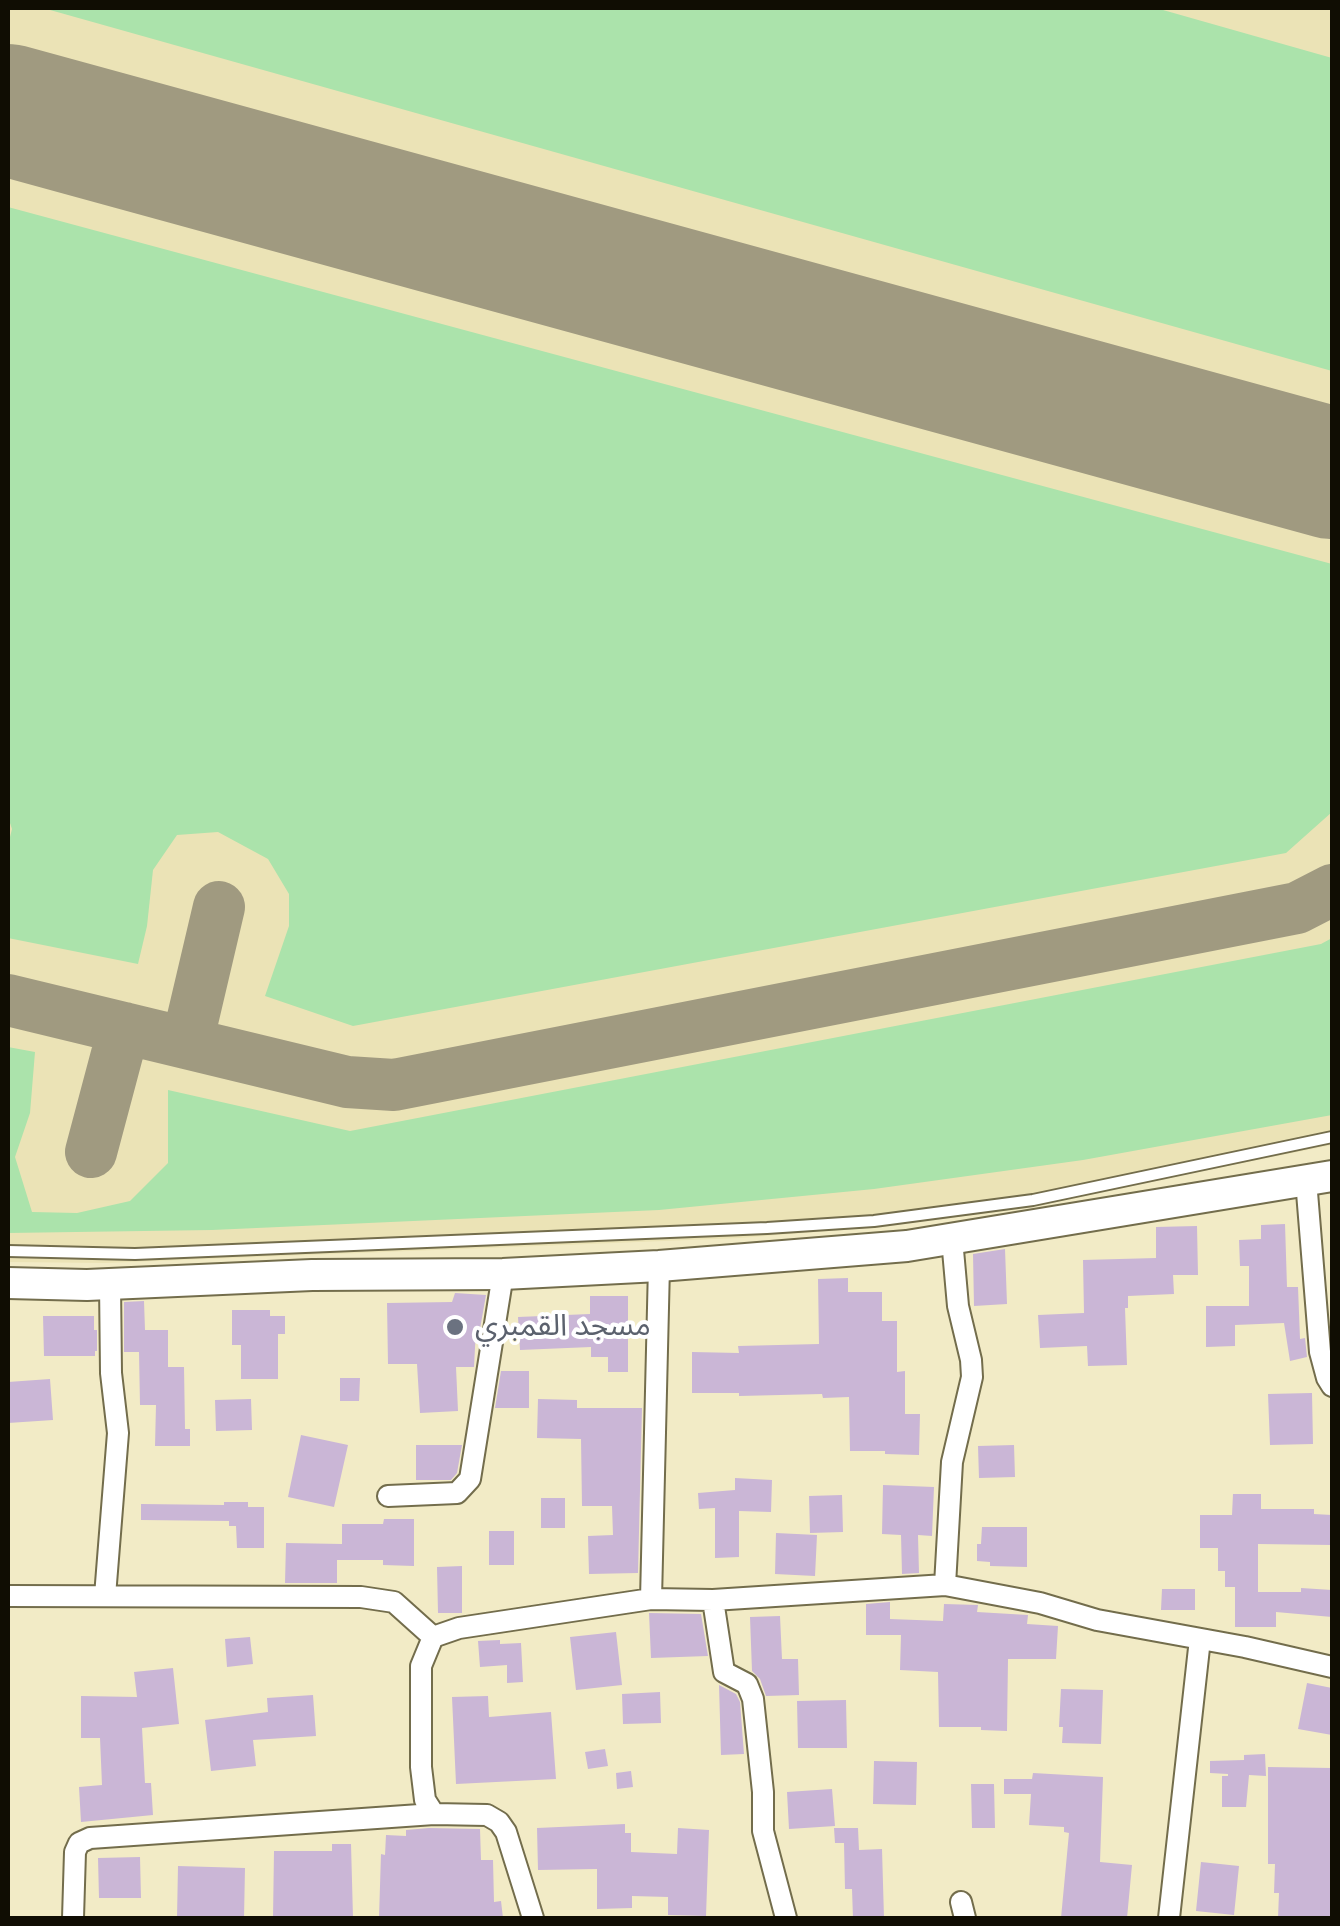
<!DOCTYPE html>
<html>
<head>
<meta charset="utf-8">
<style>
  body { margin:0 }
  #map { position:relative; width:1340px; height:1926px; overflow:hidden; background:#f2ebc6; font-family:Roboto,sans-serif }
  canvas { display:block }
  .frame { position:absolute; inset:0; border:10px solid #100d03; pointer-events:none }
</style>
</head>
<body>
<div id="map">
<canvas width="1340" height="1926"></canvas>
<div class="frame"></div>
</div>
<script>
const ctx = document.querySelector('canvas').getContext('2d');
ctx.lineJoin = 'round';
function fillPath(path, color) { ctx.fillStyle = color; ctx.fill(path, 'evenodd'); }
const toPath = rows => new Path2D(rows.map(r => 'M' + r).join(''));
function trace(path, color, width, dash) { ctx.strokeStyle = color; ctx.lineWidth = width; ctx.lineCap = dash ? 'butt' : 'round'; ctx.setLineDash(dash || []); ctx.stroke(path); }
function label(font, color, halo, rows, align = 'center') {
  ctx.font = font + ' Roboto,"Noto Sans Arabic",sans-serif'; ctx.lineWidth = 8; ctx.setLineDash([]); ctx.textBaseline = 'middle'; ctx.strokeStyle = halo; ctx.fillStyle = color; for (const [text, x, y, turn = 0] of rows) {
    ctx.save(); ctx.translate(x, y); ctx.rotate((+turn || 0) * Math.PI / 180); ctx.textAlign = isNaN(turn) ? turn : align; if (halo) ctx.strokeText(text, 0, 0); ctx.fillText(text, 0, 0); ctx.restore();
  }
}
const built = toPath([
  [8,8,1332,8,1332,1145,998,1212,866,1228,740,1238,105,1263,8,1262]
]);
const green = toPath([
  [43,8,1156,8,1332,58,1332,371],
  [8,207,1332,564,1332,812,1286,853,353,1026,265,996,289,926,289,894,268,859,218,832,177,835,153,870,147,926,138,964,8,938,8,845,12,829,8,817],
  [1332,938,1332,1115,1083,1160,874,1189,659,1210,212,1230,8,1233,8,1047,35,1052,30,1113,15,1157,32,1212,77,1213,130,1201,168,1163,168,1090,350,1131,1321,944]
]);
const taxiway = toPath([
  [8,1000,347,1082,394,1085,1297,908,1332,890],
  [187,1043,219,907],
  [91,1152,124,1028]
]);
const runway = toPath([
  [8,110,1332,473]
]);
const building = toPath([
  [1285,1224,1287,1287,1298,1287,1300,1339,1305,1338,1307,1357,1290,1361,1284,1323,1235,1325,1235,1346,1206,1347,1206,1306,1249,1306,1249,1266,1240,1266,1239,1240,1261,1239,1261,1225],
  [1197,1226,1198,1275,1173,1275,1174,1294,1128,1296,1128,1308,1125,1308,1127,1365,1088,1366,1087,1346,1040,1348,1038,1315,1084,1313,1083,1260,1156,1258,1156,1227],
  [1005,1249,1007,1304,974,1306,973,1254],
  [848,1278,848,1292,882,1292,882,1321,897,1321,897,1372,905,1371,905,1414,920,1414,919,1455,885,1454,885,1451,850,1451,849,1397,823,1398,822,1394,739,1396,739,1393,692,1393,692,1352,739,1353,738,1346,819,1344,818,1279],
  [455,1293,486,1295,480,1329,476,1328,474,1367,456,1367,458,1411,420,1413,417,1364,388,1364,387,1303,452,1302],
  [590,1296,628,1296,628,1372,608,1372,608,1357,591,1357,591,1347,520,1350,518,1317,590,1314],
  [144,1301,145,1330,168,1330,168,1367,184,1367,185,1429,190,1429,190,1446,155,1446,156,1405,140,1405,139,1352,124,1352,124,1302],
  [232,1310,270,1310,270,1316,285,1316,285,1334,278,1334,278,1379,241,1379,241,1345,232,1345],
  [43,1316,94,1316,94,1330,97,1330,97,1351,95,1351,95,1356,44,1356],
  [501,1371,529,1371,529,1408,495,1408],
  [340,1378,360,1378,359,1401,340,1401],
  [50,1379,53,1420,8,1423,8,1382],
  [1312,1393,1313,1444,1270,1445,1268,1394],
  [251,1399,252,1430,216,1431,215,1400],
  [538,1399,577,1400,577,1408,642,1408,638,1573,589,1574,588,1536,613,1535,612,1506,582,1506,581,1439,537,1438],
  [301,1435,348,1445,334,1507,288,1497],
  [416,1445,462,1445,457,1473,451,1480,416,1480],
  [1014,1445,1015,1477,979,1478,978,1446],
  [735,1478,772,1480,771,1512,739,1511,739,1557,715,1558,715,1508,699,1509,698,1493,735,1490],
  [883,1485,934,1487,932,1536,918,1535,919,1573,902,1574,901,1535,882,1534],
  [1233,1494,1261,1494,1261,1509,1314,1509,1314,1514,1332,1515,1332,1545,1258,1544,1258,1592,1301,1592,1301,1588,1332,1590,1332,1617,1276,1612,1276,1627,1235,1627,1235,1587,1225,1587,1225,1571,1218,1571,1218,1548,1200,1548,1200,1515,1232,1515],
  [842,1495,843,1532,810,1533,809,1496],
  [541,1498,565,1498,565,1528,541,1528],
  [224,1502,248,1502,248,1507,264,1507,264,1548,237,1548,236,1526,229,1526,229,1521,141,1520,141,1504,224,1505],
  [384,1519,414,1519,414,1566,383,1565,383,1560,337,1560,337,1583,285,1583,286,1543,342,1544,342,1524,383,1524],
  [982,1527,1027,1527,1027,1567,990,1566,990,1562,977,1561,977,1544,981,1544],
  [489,1531,514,1531,514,1565,489,1565],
  [776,1533,817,1535,815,1576,775,1574],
  [462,1566,462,1613,438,1613,437,1567],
  [1162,1589,1195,1589,1195,1610,1161,1610],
  [890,1602,890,1619,943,1621,944,1604,978,1605,977,1612,1028,1615,1027,1624,1058,1626,1056,1659,1008,1659,1007,1731,981,1730,981,1727,939,1727,938,1672,900,1670,901,1635,866,1635,866,1604],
  [649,1613,701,1614,708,1656,651,1658],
  [780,1616,782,1659,798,1659,799,1695,766,1696,760,1679,752,1671,750,1617],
  [616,1632,622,1685,576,1690,570,1637],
  [250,1637,253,1664,227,1667,225,1639],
  [500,1640,500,1644,521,1643,523,1682,507,1683,507,1665,480,1667,478,1641],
  [173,1668,179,1724,142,1728,145,1783,151,1783,153,1815,81,1822,79,1787,102,1785,100,1738,81,1738,81,1696,137,1697,134,1672],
  [1307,1683,1332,1688,1332,1735,1298,1729],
  [719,1685,736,1694,740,1702,744,1754,721,1755],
  [1061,1689,1103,1690,1101,1744,1062,1743,1063,1727,1059,1727],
  [660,1692,661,1723,623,1724,622,1694],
  [313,1695,316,1736,253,1740,256,1766,211,1771,205,1720,268,1712,267,1698],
  [488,1696,489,1717,551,1712,556,1779,456,1784,452,1697],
  [846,1700,847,1748,798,1748,797,1701],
  [605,1749,608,1766,588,1769,585,1752],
  [1265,1754,1266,1776,1249,1775,1246,1807,1222,1807,1222,1776,1228,1776,1228,1774,1210,1773,1210,1761,1244,1760,1244,1755],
  [874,1761,917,1762,916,1805,873,1804],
  [1268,1767,1332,1768,1332,1918,1278,1918,1279,1893,1274,1893,1275,1864,1268,1864],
  [631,1771,633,1787,617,1789,616,1773],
  [1033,1773,1103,1777,1100,1862,1132,1865,1127,1918,1061,1918,1069,1833,1064,1832,1064,1827,1029,1825,1031,1794,1004,1794,1004,1779,1032,1779],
  [971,1784,994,1784,995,1828,972,1828],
  [832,1789,835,1826,789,1829,787,1792],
  [625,1824,625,1833,631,1833,631,1852,677,1854,678,1828,709,1830,706,1916,668,1915,668,1897,632,1896,632,1908,597,1909,597,1869,538,1870,537,1828],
  [429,1828,480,1829,481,1860,493,1860,494,1902,501,1901,503,1918,379,1918,381,1854,385,1855,386,1835,406,1836,406,1830],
  [834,1828,858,1828,859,1850,882,1849,884,1918,853,1918,852,1889,845,1889,844,1843,835,1843],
  [332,1844,351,1844,353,1918,273,1918,274,1851,332,1851],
  [140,1857,141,1898,99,1898,98,1858],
  [1201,1862,1239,1866,1234,1915,1196,1911],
  [178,1866,245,1868,244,1918,177,1918]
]);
const lane = toPath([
  [8,1251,135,1254,767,1228,874,1221,1033,1200,1332,1137]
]);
const street = toPath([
  [1306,1180,1320,1352,1327,1378,1332,1386],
  [388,1496,457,1493,470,1479,503,1274],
  [945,1585,952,1462,972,1377,971,1360,958,1306,952,1239],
  [8,1596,361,1597,394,1602,433,1637],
  [105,1596,118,1433,111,1373,110,1284],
  [651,1599,659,1266],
  [713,1600,724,1672,747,1684,753,1699,763,1792,763,1831,786,1918],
  [961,1902,965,1918],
  [73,1918,75,1852,79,1843,90,1838,434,1814],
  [533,1918,506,1832,499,1822,487,1815,434,1814,425,1800,421,1767,421,1666,433,1637,459,1628,651,1599,713,1600,945,1585,1040,1603,1097,1620,1245,1647,1332,1667],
  [1169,1918,1200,1639]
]);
const secondary = toPath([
  [8,1283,87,1285,312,1275,503,1274,659,1266,907,1246,1332,1176]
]);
const markers = [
  [455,1327,10,"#6b7280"]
];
const worshipNames = [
  ["مسجد القمبري",475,1327]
];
fillPath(built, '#ebe3b6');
fillPath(green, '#abe3ab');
trace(taxiway, '#a09a80', 52);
trace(runway, '#a09a80', 132);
fillPath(building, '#cab6d6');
trace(lane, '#736d4c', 14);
trace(street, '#736d4c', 24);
trace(secondary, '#736d4c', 34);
trace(lane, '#fff', 10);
trace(street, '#fff', 20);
trace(secondary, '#fff', 30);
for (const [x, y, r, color] of markers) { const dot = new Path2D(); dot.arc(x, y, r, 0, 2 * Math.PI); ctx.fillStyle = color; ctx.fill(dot); trace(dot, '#fff', 4); }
label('30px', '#5b616d', '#fff', worshipNames, 'left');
</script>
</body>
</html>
